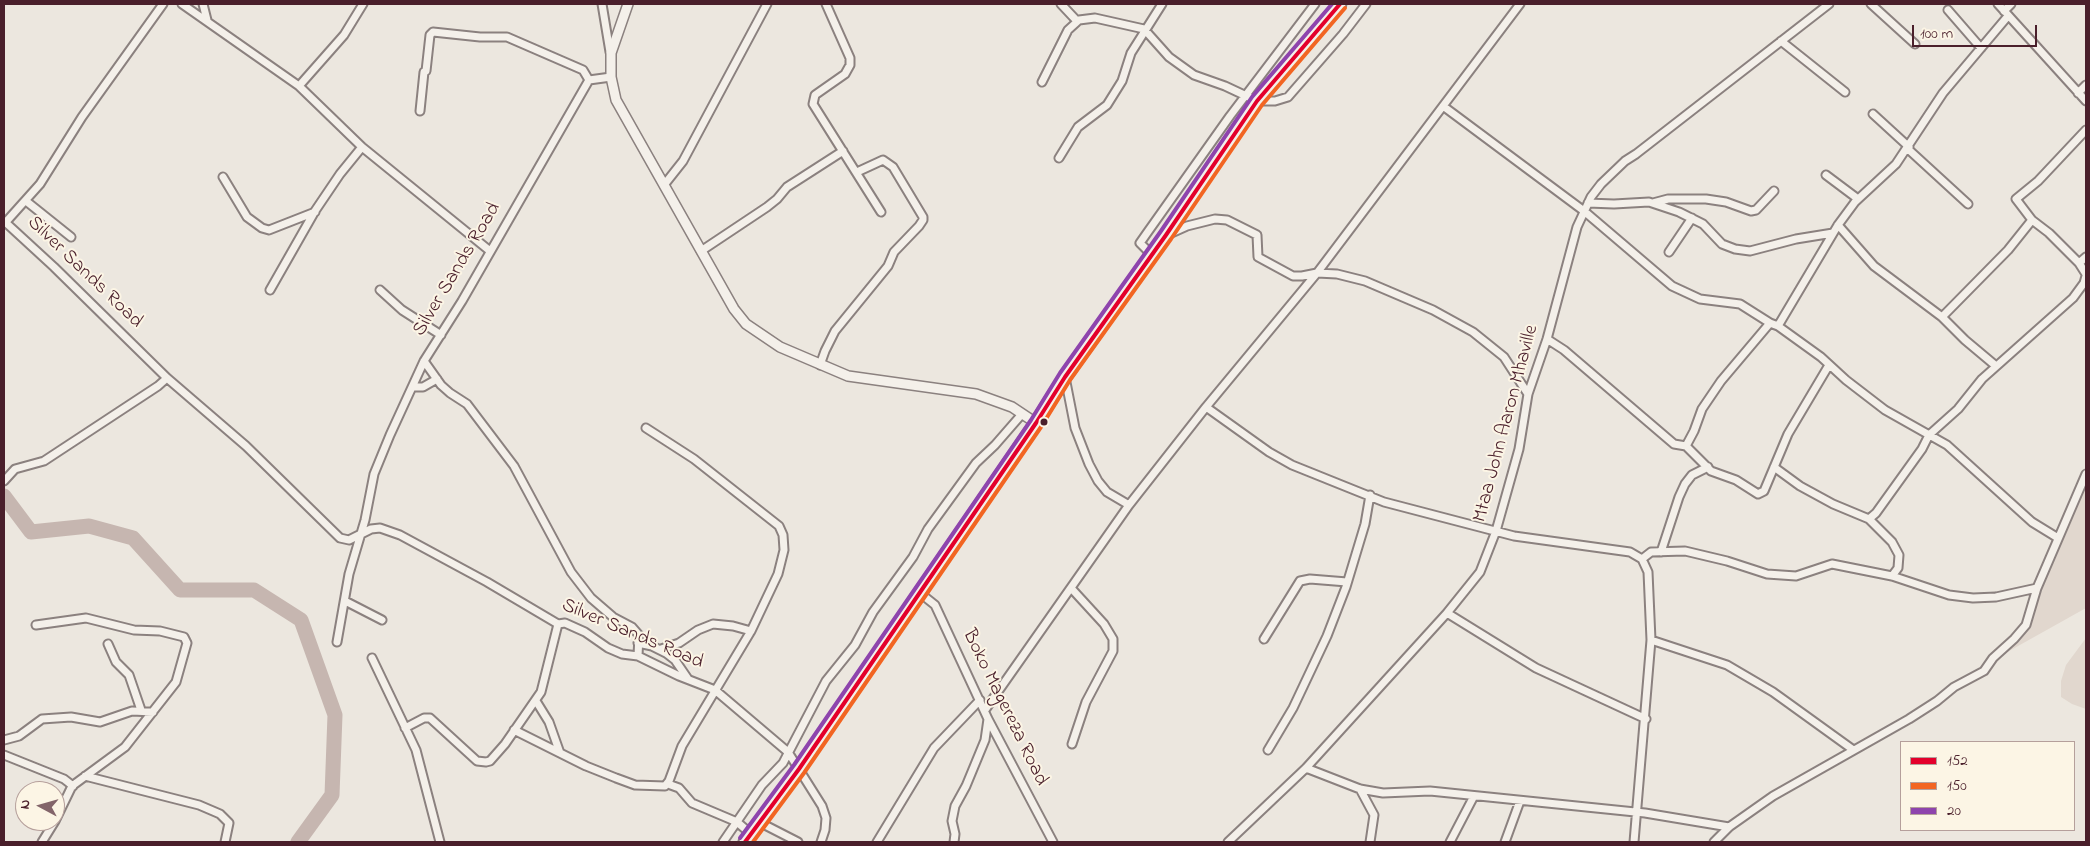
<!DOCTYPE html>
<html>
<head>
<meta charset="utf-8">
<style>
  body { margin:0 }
  #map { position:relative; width:2090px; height:846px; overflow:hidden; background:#ece7df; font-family:"Indie Flower",sans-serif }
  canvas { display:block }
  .frame { position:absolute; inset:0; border:5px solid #4a1f2b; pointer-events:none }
  .legend { position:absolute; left:1900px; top:741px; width:175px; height:90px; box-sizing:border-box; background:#fcf5e5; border:1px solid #b59f9b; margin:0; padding:6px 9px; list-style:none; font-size:15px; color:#4a1f2b }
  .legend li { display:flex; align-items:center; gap:10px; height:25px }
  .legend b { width:25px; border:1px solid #b59f9b }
  .north { position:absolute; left:15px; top:781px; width:50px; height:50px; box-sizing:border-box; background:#fcf5e5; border:1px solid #b59f9b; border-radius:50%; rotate:276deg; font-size:14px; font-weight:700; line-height:20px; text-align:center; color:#4a1f2b }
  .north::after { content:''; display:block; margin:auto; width:18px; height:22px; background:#83656a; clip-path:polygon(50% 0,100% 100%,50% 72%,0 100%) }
  .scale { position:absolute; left:1912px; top:25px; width:125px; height:22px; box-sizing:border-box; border:2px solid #4a1f2b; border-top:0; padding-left:6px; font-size:15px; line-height:18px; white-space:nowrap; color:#4a1f2b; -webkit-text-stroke:4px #fcf5e5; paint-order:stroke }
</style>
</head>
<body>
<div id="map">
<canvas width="2090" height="846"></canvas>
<div class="frame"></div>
<ul class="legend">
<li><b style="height:6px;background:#e4002b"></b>152</li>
<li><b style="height:6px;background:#f26522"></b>150</li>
<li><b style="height:6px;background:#8e44ad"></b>20</li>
</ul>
<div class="north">N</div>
<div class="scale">100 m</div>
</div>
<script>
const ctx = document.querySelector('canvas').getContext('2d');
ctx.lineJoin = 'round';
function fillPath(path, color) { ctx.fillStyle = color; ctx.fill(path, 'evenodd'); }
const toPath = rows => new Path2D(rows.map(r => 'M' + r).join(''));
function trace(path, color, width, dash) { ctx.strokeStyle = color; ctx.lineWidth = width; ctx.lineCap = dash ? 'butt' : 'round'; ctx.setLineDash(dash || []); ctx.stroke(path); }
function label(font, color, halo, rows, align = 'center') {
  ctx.font = font + ' "Indie Flower",sans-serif'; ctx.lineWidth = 4; ctx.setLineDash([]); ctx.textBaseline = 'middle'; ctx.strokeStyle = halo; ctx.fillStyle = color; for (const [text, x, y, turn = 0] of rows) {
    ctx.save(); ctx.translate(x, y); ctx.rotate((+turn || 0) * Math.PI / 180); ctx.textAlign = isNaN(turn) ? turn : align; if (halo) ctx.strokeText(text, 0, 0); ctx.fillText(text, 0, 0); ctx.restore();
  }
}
const green = toPath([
  [2086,486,2086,608,2002,655,2017,643,2030,627,2042,589],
  [2086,638,2086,709,2072,704,2061,697,2061,681,2066,665]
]);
const river = toPath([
  [4,496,31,532,89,526,133,538,180,590,254,590,301,620,335,715,332,795,298,842]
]);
const minor = toPath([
  [182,4,299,86,362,147,490,251],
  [203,4,207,20],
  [602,4,610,52],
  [826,4,850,58,850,65,845,74,815,95,813,104,881,212],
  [1061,4,1077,21],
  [1871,4,1915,44],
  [1998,4,2086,101],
  [1948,10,1981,48],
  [2004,11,2011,4],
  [1781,41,1845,92],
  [589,80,611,77],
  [1042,82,1068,30,1079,20,1095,18,1144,29,1169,57,1194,75,1225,86,1257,101,1275,101,1288,97,1343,34,1366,4],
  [299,86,344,35,363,4],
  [2078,93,2086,85],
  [1443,106,1584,211,1672,286,1700,299,1740,304,1770,323],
  [420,111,424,72,426,71,430,35,433,32,480,37,507,37,583,70,589,80],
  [1873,114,1909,147],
  [2086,130,2038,181,2016,199,2032,220,2049,233,2079,263,2086,274],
  [1908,149,1968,204],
  [1059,158,1078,127,1107,105,1122,81,1131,53,1162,4],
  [1826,175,1858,199],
  [223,177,247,217,262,228,269,230,315,212],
  [664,185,683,161,767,4],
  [26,201,71,237],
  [1588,203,1614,204,1649,202,1679,212,1703,224,1722,244,1735,249,1750,251,1796,239,1833,233],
  [1653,203,1668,199,1706,199,1726,202,1751,211,1756,210,1774,191],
  [4,221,54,267,167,378,246,446,340,538,349,540,371,529,380,528,400,535,487,582,558,624,565,623,585,632,608,648,622,654,638,656,679,676,715,690,788,752,822,806,826,818,825,830,821,842],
  [5,223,40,184,82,117,163,4],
  [1838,225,1874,266,1942,317,1965,340,1996,366],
  [1167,235,1187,226,1215,219,1227,220,1257,235,1258,257,1293,276,1302,276,1317,273,1520,4],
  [701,251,767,207,777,199,787,187,843,151],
  [1669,252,1692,218],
  [1152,255,1140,243,1147,233,1230,116,1315,4],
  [2079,263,2086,257],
  [270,290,315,211,340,174,362,147],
  [380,290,402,310,441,335],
  [1942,317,2008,250,2032,220],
  [1778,326,1821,357,1846,380,1885,410,1947,445,2032,522,2058,538],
  [1547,339,1564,350,1674,444,1686,446,1711,471,1736,480,1758,494,1764,491,1788,434,1829,365],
  [424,361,441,385,450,393,467,404,514,466,571,572,591,598,613,617,632,627,639,635,638,656],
  [820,365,825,351,835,331,888,266,894,252,919,226,923,220,923,217,893,167,883,160,857,172],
  [1065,377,1075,428,1089,464,1098,481,1107,492,1129,505],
  [413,387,423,387,437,379],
  [1206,407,1269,452,1292,465,1384,502,1514,536,1630,552,1642,559,1648,572,1651,640,1634,842],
  [1686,446,1694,431,1702,409,1721,381,1770,323,1778,326,1838,225,1855,202,1896,164,1943,93,2008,16],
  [1774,467,1800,486,1833,504,1869,519,1876,513,1922,449,1929,435,1958,409,1982,379,2073,298,2084,283,2086,276],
  [4,481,15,469,44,461,158,386,167,378],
  [1869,519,1892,542,1899,555,1898,568,1892,576],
  [1661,552,1679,497,1685,484,1692,475,1708,467],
  [1642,559,1651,552,1685,551,1727,561,1767,574,1796,576,1832,564,1892,576,1949,595,1973,598,1996,597,2037,588],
  [1071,588,1104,624,1113,639,1113,651,1086,702,1072,744],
  [920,593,935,605,988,719,1053,842],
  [345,601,382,620],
  [1447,613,1536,668,1646,719],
  [36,625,86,618,134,630,160,631,184,637,187,643,176,682,125,747,72,786,55,821],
  [1264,639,1300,581,1310,579,1347,582],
  [1651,640,1727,665,1773,692,1852,749],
  [337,642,349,574,365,520,374,474,390,435,424,361,462,301,589,80],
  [638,643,652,646,666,653,675,660,688,679],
  [108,644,116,662,129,675,141,710],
  [661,649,679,643,698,630,713,624,733,626,751,631],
  [372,658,416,750,440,842],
  [536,701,549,722,560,753],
  [985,710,1129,505,1206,407,1317,273,1337,274,1365,281,1433,310,1473,332,1504,357,1528,394],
  [405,728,424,718,430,718,477,761,486,762,490,761,505,744,541,692,558,624],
  [514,730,586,766,616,778,635,785,665,786,669,781,682,746,751,631,778,574,784,550,783,535,779,526,694,459,646,428],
  [4,740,19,736,42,719,71,717,100,722,132,711,153,712],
  [1268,750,1293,708,1327,636,1346,587,1365,524,1370,495],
  [4,755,64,779,73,786],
  [1306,768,1360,789,1383,793,1430,791,1645,813,1729,827],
  [85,776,199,805,220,814,229,823,225,842],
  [668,784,679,788,692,803,737,822,751,834],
  [1360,789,1374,815,1370,842],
  [759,822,798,842],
  [42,842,55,821],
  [723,842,762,785,783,763,826,681,855,645,873,612,913,557,928,529,976,463,995,445,1022,414],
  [877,842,934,748,980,700],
  [954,842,955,834,952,821,955,806,966,786,985,740,988,719],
  [1228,842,1306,768,1447,613,1480,572,1496,531,1519,449,1528,394,1547,339,1577,227,1591,197,1601,184,1625,161,1636,154,1829,4],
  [1450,842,1474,796],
  [1505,842,1520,801],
  [1714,842,1729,827,1773,796,1909,719,1937,701,1954,687,1984,671,1993,658,2014,639,2026,625,2037,588,2086,474]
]);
const tertiary = toPath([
  [628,4,611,53,611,77,616,100,734,309,746,324,780,347,848,376,976,394,1012,407,1036,423]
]);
const trunk = toPath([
  [745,842,799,769,1036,423,1065,377,1166,235,1257,101,1340,4]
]);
const bus1 = toPath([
  [745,842,799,769,1036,423,1065,377,1166,235,1257,101,1340,4]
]);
const bus2 = toPath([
  [753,842,804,773,1041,427,1070,380,1171,239,1262,105,1345,8]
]);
const bus3 = toPath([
  [740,838,794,765,1031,420,1060,373,1161,231,1252,97,1332,4]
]);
const markers = [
  [1044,422,4.5,"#4a1f2b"]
];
const streetNames = [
  ["Silver Sands Road",458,270,-59],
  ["Silver Sands Road",84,273,44],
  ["Mtaa John Aaron Mhaville",1507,424,-75],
  ["Silver Sands Road",632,635,23],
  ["Boko Magereza Road",1004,708,64]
];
fillPath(green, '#e1d7ce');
trace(river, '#c6b6b0', 15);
trace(minor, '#8b817f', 11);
trace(tertiary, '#8b817f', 12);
trace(trunk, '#8b817f', 15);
trace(minor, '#f4f0ea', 7);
trace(tertiary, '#f4f0ea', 9);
trace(trunk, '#f4f0ea', 11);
trace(bus1, '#e4002b', 4);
trace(bus2, '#f26522', 4);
trace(bus3, '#8e44ad', 4);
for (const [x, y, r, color] of markers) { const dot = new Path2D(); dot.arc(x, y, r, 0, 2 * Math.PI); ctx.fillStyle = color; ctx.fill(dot); trace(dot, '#fcf5e5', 2); }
label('20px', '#4a1f2b', '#fcf5e5', streetNames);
</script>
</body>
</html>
